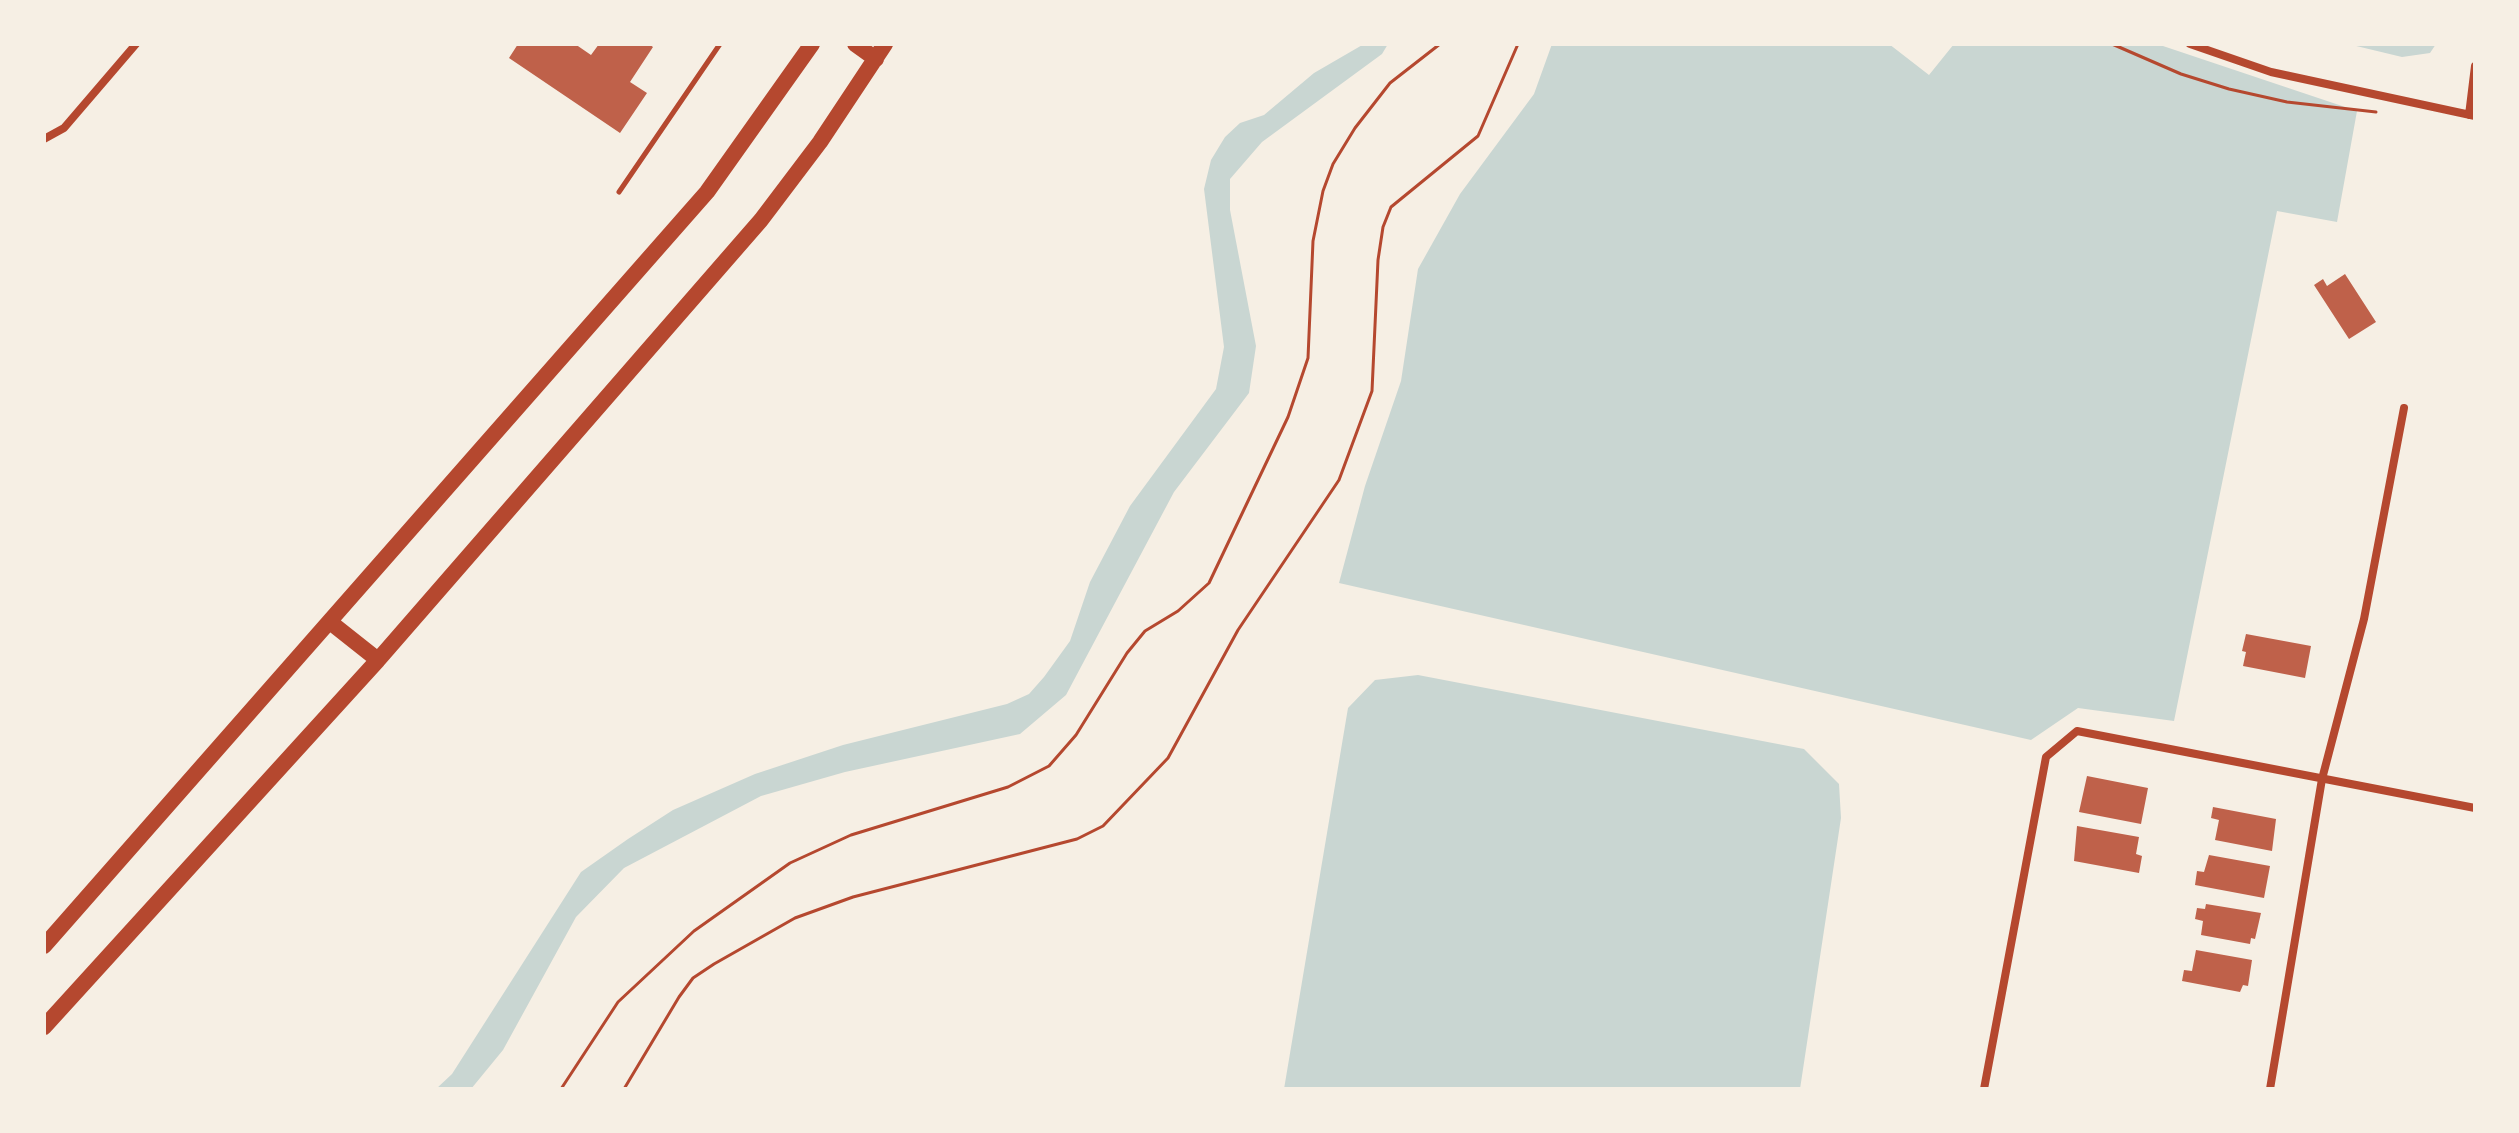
<!DOCTYPE html>
<html>
<head>
<meta charset="utf-8">
<style>
  body { margin:0 }
  #map { position:relative; width:2519px; height:1133px; overflow:hidden; background:#f6efe4; font-family:Signika,sans-serif }
  canvas { display:block }
  .frame { position:absolute; inset:0; border:46px solid #f6efe4; pointer-events:none }
</style>
</head>
<body>
<div id="map">
<canvas width="2519" height="1133"></canvas>
<div class="frame"></div>
</div>
<script>
const ctx = document.querySelector('canvas').getContext('2d');
ctx.lineJoin = 'round';
function fillPath(path, color) { ctx.fillStyle = color; ctx.fill(path, 'evenodd'); }
const toPath = rows => new Path2D(rows.map(r => 'M' + r).join(''));
function trace(path, color, width, dash) { ctx.strokeStyle = color; ctx.lineWidth = width; ctx.lineCap = dash ? 'butt' : 'round'; ctx.setLineDash(dash || []); ctx.stroke(path); }
const water = toPath([
  [1364,44,1388,44,1382,54,1262,142,1230,179,1230,210,1256,346,1249,393,1174,492,1066,695,1020,734,845,772,761,796,624,868,576,917,503,1050,471,1089,436,1089,452,1074,581,872,628,839,673,810,755,774,843,745,1007,704,1029,694,1044,677,1070,641,1090,582,1130,506,1216,389,1224,347,1204,189,1211,160,1225,137,1240,123,1264,115,1314,73],
  [1552,44,1889,44,1929,75,1954,44,2157,44,2357,111,2337,222,2277,211,2174,721,2078,708,2031,740,1339,583,1365,486,1401,381,1418,269,1460,194,1534,94],
  [2348,44,2436,44,2430,53,2402,57],
  [1418,675,1804,749,1839,784,1841,818,1800,1089,1284,1089,1348,708,1375,680]
]);
const building = toPath([
  [518,44,575,44,591,55,599,44,649,44,653,47,630,82,647,93,620,133,509,58],
  [2345,274,2376,322,2349,339,2314,285,2323,279,2327,286],
  [2246,634,2311,646,2305,678,2243,666,2246,652,2242,651],
  [2087,776,2148,788,2141,824,2079,812],
  [2213,807,2276,819,2272,851,2215,840,2219,820,2211,818],
  [2077,826,2139,837,2136,854,2142,856,2139,873,2074,861],
  [2209,855,2270,866,2264,898,2195,885,2197,871,2204,872],
  [2206,904,2261,913,2255,939,2251,938,2250,944,2201,935,2203,921,2195,919,2197,908,2205,909],
  [2196,950,2252,960,2248,986,2243,985,2240,992,2182,981,2184,970,2192,971]
]);
const path = toPath([
  [2112,44,2181,74,2229,89,2287,102,2376,112],
  [561,1089,618,1002,694,931,790,863,851,835,1008,787,1049,766,1076,735,1127,653,1145,631,1178,611,1209,583,1288,417,1308,358,1313,241,1323,191,1333,164,1355,128,1390,83,1440,44],
  [624,1089,679,997,693,978,714,964,795,918,853,897,1077,839,1103,826,1168,758,1238,630,1339,480,1372,391,1378,260,1383,227,1391,207,1478,136,1518,44]
]);
const service = toPath([
  [619,192,720,44]
]);
const minor = toPath([
  [2190,44,2271,72,2475,116],
  [2469,115,2475,66],
  [44,139,64,128,136,44],
  [1984,1089,2046,757,2077,731,2475,808],
  [2270,1089,2322,779,2364,619,2404,408]
]);
const secondary = toPath([
  [855,44,876,59],
  [330,622,378,660],
  [44,946,707,192,812,44],
  [44,1027,378,660,761,220,820,142,885,44]
]);
fillPath(water, '#c9d6d2');
fillPath(building, '#bf614a');
trace(path, '#b5482f', 3);
trace(service, '#b5482f', 5);
trace(minor, '#b5482f', 8);
trace(secondary, '#b5482f', 16);
</script>
</body>
</html>
